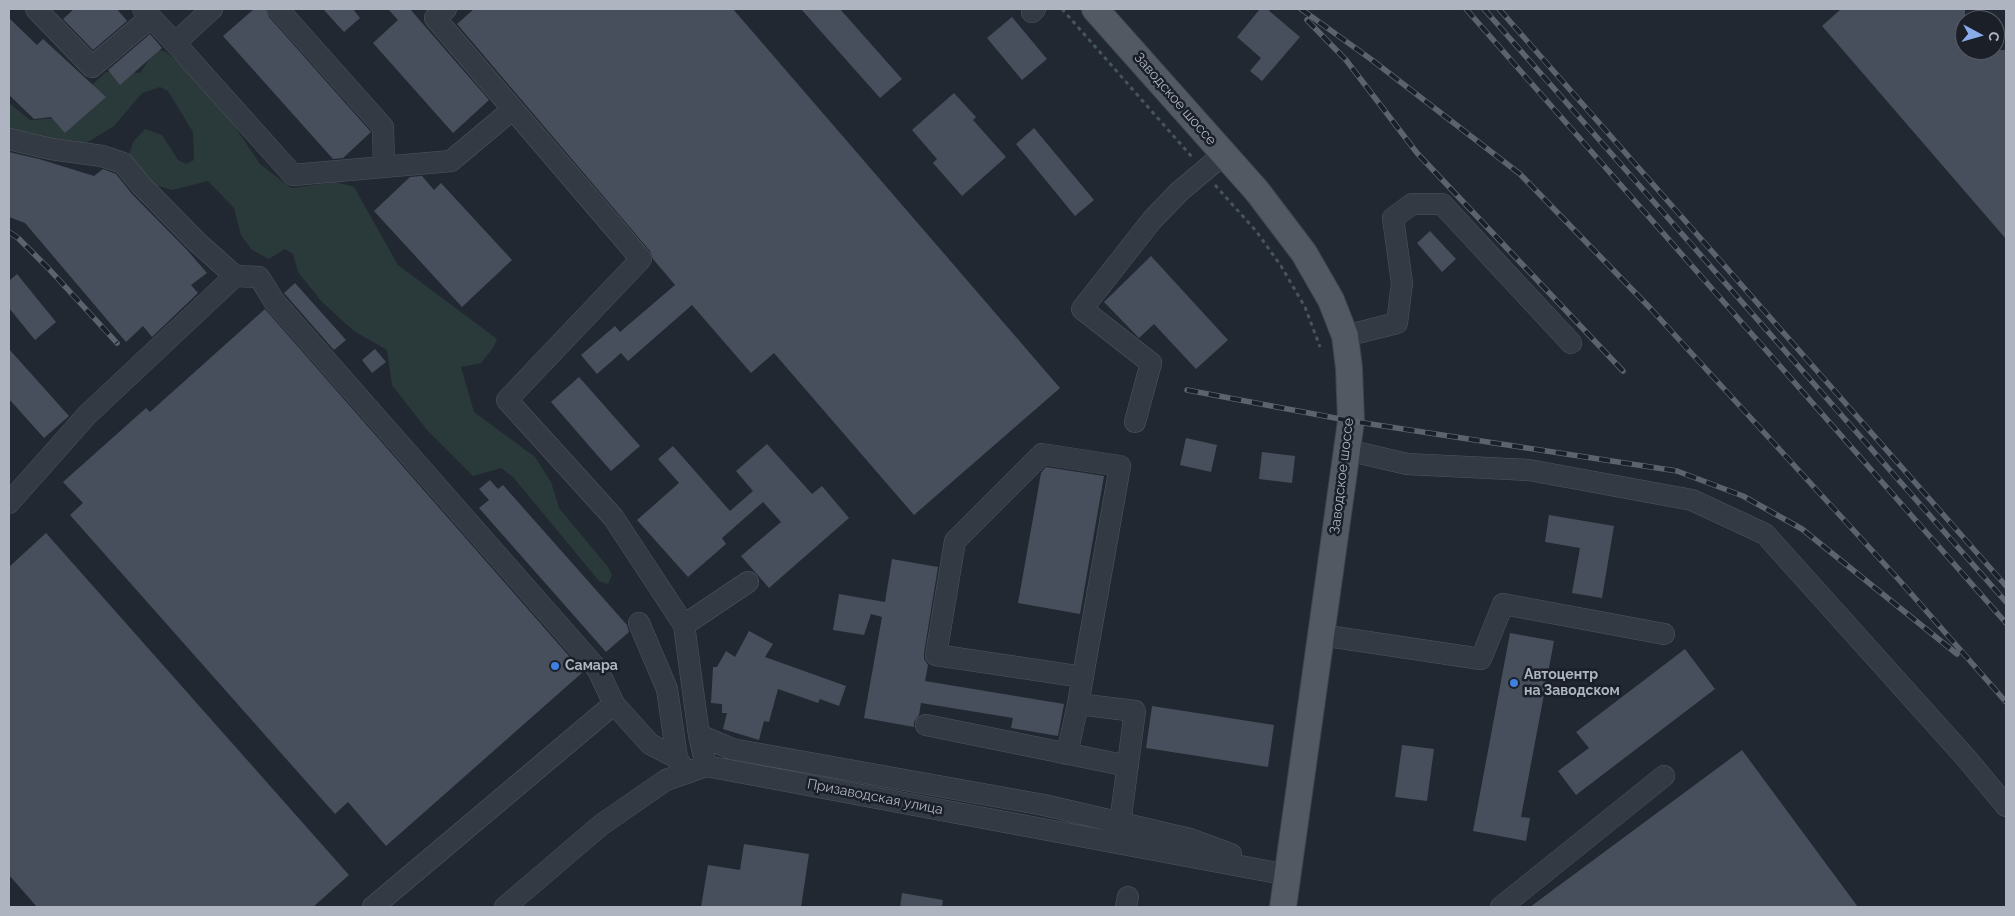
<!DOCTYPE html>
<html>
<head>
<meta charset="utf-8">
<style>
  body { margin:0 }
  #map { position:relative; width:2015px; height:916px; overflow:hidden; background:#212832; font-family:Raleway,sans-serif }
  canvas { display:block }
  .frame { position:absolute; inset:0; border:10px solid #aeb5c0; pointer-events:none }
  .north { position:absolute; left:1955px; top:10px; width:50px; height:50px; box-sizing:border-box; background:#1a1f28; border:1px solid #555b65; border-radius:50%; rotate:96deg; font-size:14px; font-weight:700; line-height:20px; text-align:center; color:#aeb5c0 }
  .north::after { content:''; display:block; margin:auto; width:18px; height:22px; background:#8aabea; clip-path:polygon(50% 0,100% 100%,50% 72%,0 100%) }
</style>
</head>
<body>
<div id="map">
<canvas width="2015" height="916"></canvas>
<div class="frame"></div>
<div class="north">С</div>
</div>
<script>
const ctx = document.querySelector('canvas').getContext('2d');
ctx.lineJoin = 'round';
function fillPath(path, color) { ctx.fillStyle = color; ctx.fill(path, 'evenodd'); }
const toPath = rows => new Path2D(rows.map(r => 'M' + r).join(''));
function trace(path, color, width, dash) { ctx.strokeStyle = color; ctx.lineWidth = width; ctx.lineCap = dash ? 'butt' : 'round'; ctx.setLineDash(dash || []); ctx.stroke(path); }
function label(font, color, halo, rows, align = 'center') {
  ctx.font = font + ' Raleway,sans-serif'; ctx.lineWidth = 5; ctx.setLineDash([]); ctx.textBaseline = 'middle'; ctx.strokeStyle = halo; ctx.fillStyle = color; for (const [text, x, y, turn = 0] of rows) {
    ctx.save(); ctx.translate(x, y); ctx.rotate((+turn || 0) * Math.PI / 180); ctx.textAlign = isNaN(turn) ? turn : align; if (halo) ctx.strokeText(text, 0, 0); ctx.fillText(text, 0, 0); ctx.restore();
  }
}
const green = toPath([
  [157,49,166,52,211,91,260,164,291,188,336,182,354,187,398,265,497,339,493,348,481,363,461,367,474,412,535,457,551,482,559,508,608,567,612,575,608,584,599,581,513,477,501,468,473,476,427,430,392,385,387,350,354,331,322,302,298,272,293,254,285,249,269,259,252,250,241,235,234,208,208,181,172,190,144,182,128,159,133,142,145,129,162,135,178,160,186,164,194,160,193,132,168,91,160,87,142,93,114,126,80,147,9,138,9,103,30,120,57,118,106,72,140,73]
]);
const building = toPath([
  [74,9,117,9,127,21,93,50,63,19],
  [254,9,266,9,269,17,371,132,343,158,333,159,223,36],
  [323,9,353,9,360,18,344,32],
  [388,9,410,9,489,100,453,133,373,43,398,20],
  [474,9,733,9,1060,388,914,515,774,353,751,373,692,305,628,361,621,353,597,374,581,355,615,326,620,332,675,285,653,259,650,251,457,24],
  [801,9,840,9,902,79,880,98],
  [1260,9,1267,9,1300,37,1262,81,1250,71,1261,58,1237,37],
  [1841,9,1965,9,1965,50,2006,50,2006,239,1822,26],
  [1012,17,1047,59,1022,80,987,38],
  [9,18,37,45,43,39,106,97,65,133,51,117,34,119,9,95],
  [150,34,162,48,120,85,108,70],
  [954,93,976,117,973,120,1006,157,962,196,933,163,937,159,912,130],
  [1034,128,1094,200,1075,216,1016,144],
  [9,152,39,159,94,176,103,169,116,174,132,194,187,250,207,273,191,285,198,293,152,337,143,326,126,342,25,223,9,217],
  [422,176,434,190,441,183,512,260,462,307,374,211,410,177],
  [1430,231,1456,259,1442,272,1417,243],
  [1151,256,1228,340,1196,369,1154,324,1139,338,1104,302],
  [17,274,56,322,35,340,9,308,9,281],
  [295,283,346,340,334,350,284,293],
  [265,309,583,672,386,846,348,802,335,814,70,515,83,503,63,482,146,408,150,412],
  [9,349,69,416,44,438,9,399],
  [375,349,386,362,372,373,362,360],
  [579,377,640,446,611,471,551,402],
  [1186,438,1217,445,1211,472,1180,465],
  [767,444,812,494,822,486,849,518,769,588,741,556,781,522,763,502,722,538,726,544,688,577,637,520,679,483,658,459,673,446,730,511,753,491,736,471],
  [1262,452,1295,456,1292,483,1259,479],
  [1046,467,1104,476,1080,614,1018,603,1041,473],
  [490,480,498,489,503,485,627,625,629,632,606,652,479,508,489,500,479,489],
  [1549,515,1614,526,1602,598,1572,593,1580,548,1545,542],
  [46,533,349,875,313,907,37,907,9,875,9,567],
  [892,559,938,567,924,653,924,659,928,665,925,681,1064,704,1058,736,1011,728,1013,718,921,703,919,715,914,722,914,727,864,718,882,617,871,614,864,635,833,630,839,594,885,602],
  [749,631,773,644,765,657,846,686,839,706,820,699,818,703,778,689,769,722,764,721,759,740,723,729,727,713,722,713,722,704,711,703,713,667,717,667,726,651,735,657],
  [1510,633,1554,641,1521,817,1530,818,1526,841,1473,831],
  [1685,649,1715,689,1576,795,1558,771,1589,748,1576,732],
  [1152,706,1274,725,1268,767,1146,748],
  [1402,745,1434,749,1427,801,1395,797],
  [1742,750,1858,907,1530,907],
  [744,844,809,854,801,907,701,907,708,865,740,870],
  [902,893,943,900,942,907,900,907]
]);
const path = toPath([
  [1062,9,1192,157],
  [1215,185,1256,231,1281,266,1305,307,1320,347]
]);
const minor = toPath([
  [36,9,92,67,151,17],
  [143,9,175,43,212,9],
  [278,9,383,127,384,167],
  [446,9,435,18,641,259,507,400,613,517,684,625,699,735,706,766],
  [1032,12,1035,9],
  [175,43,293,175,451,161,513,109],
  [9,139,51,149,102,156,123,163,141,185,197,242,235,276,259,277,274,301,598,670,614,704,650,744,677,758],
  [1345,336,1397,323,1402,283,1393,218,1412,204,1442,204,1571,343],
  [1135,422,1151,363,1082,309,1152,220,1180,191,1224,154],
  [1347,450,1407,464,1529,470,1692,500,1765,534,1967,759,2006,806],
  [9,503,87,415,235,276],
  [639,623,667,689,677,758,682,766],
  [684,625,748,582],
  [1321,635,1481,659,1503,604,1664,634],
  [1083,677,936,655,955,541,1042,454,1120,466,1078,704,1135,711,1120,823],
  [926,725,1128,766],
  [699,735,732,749,1044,805,1190,839,1231,854],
  [1067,754,1078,704],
  [373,907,614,704],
  [505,907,601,825,666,780,706,766,1288,875],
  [1126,907,1128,897],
  [1501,907,1664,776]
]);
const major = toPath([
  [1095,9,1257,191,1304,253,1331,300,1345,336,1349,368,1351,421,1283,907]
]);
const rail = toPath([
  [1301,9,1372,60,1520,174,1651,309,1900,581,2006,702],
  [1466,9,2006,623],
  [1484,9,2006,602],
  [1499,9,2006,586],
  [1307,20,1346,60,1417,153,1623,371],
  [9,232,18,238,48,268,117,343],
  [1187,390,1351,421,1677,471,1743,496,1802,529,1957,654]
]);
const markers = [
  [555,666,5,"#3f7fe0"],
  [1514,683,5,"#3f7fe0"]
];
const streetNames = [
  ["Заводское шоссе",1175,99,49],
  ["Заводское шоссе",1342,476,-83],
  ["Призаводская улица",875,797,11]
];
const poiNames = [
  ["Самара",565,666],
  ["Автоцентр",1524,675],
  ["на Заводском",1524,691]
];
fillPath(green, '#2a3a3a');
fillPath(building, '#484f5c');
trace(minor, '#4f555e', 22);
trace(major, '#3e434d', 28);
trace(path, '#465558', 3, [4, 4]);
trace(minor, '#343a43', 21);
trace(major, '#525963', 26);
trace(rail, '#5b636f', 5.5);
trace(rail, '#1a1f28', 4, [11]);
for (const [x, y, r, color] of markers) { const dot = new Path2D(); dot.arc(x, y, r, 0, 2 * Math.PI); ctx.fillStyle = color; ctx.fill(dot); trace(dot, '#1a1f28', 2); }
label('14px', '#aeb5c0', '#1a1f28', streetNames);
label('bold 14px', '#aeb5c0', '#1a1f28', poiNames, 'left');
</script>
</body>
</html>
